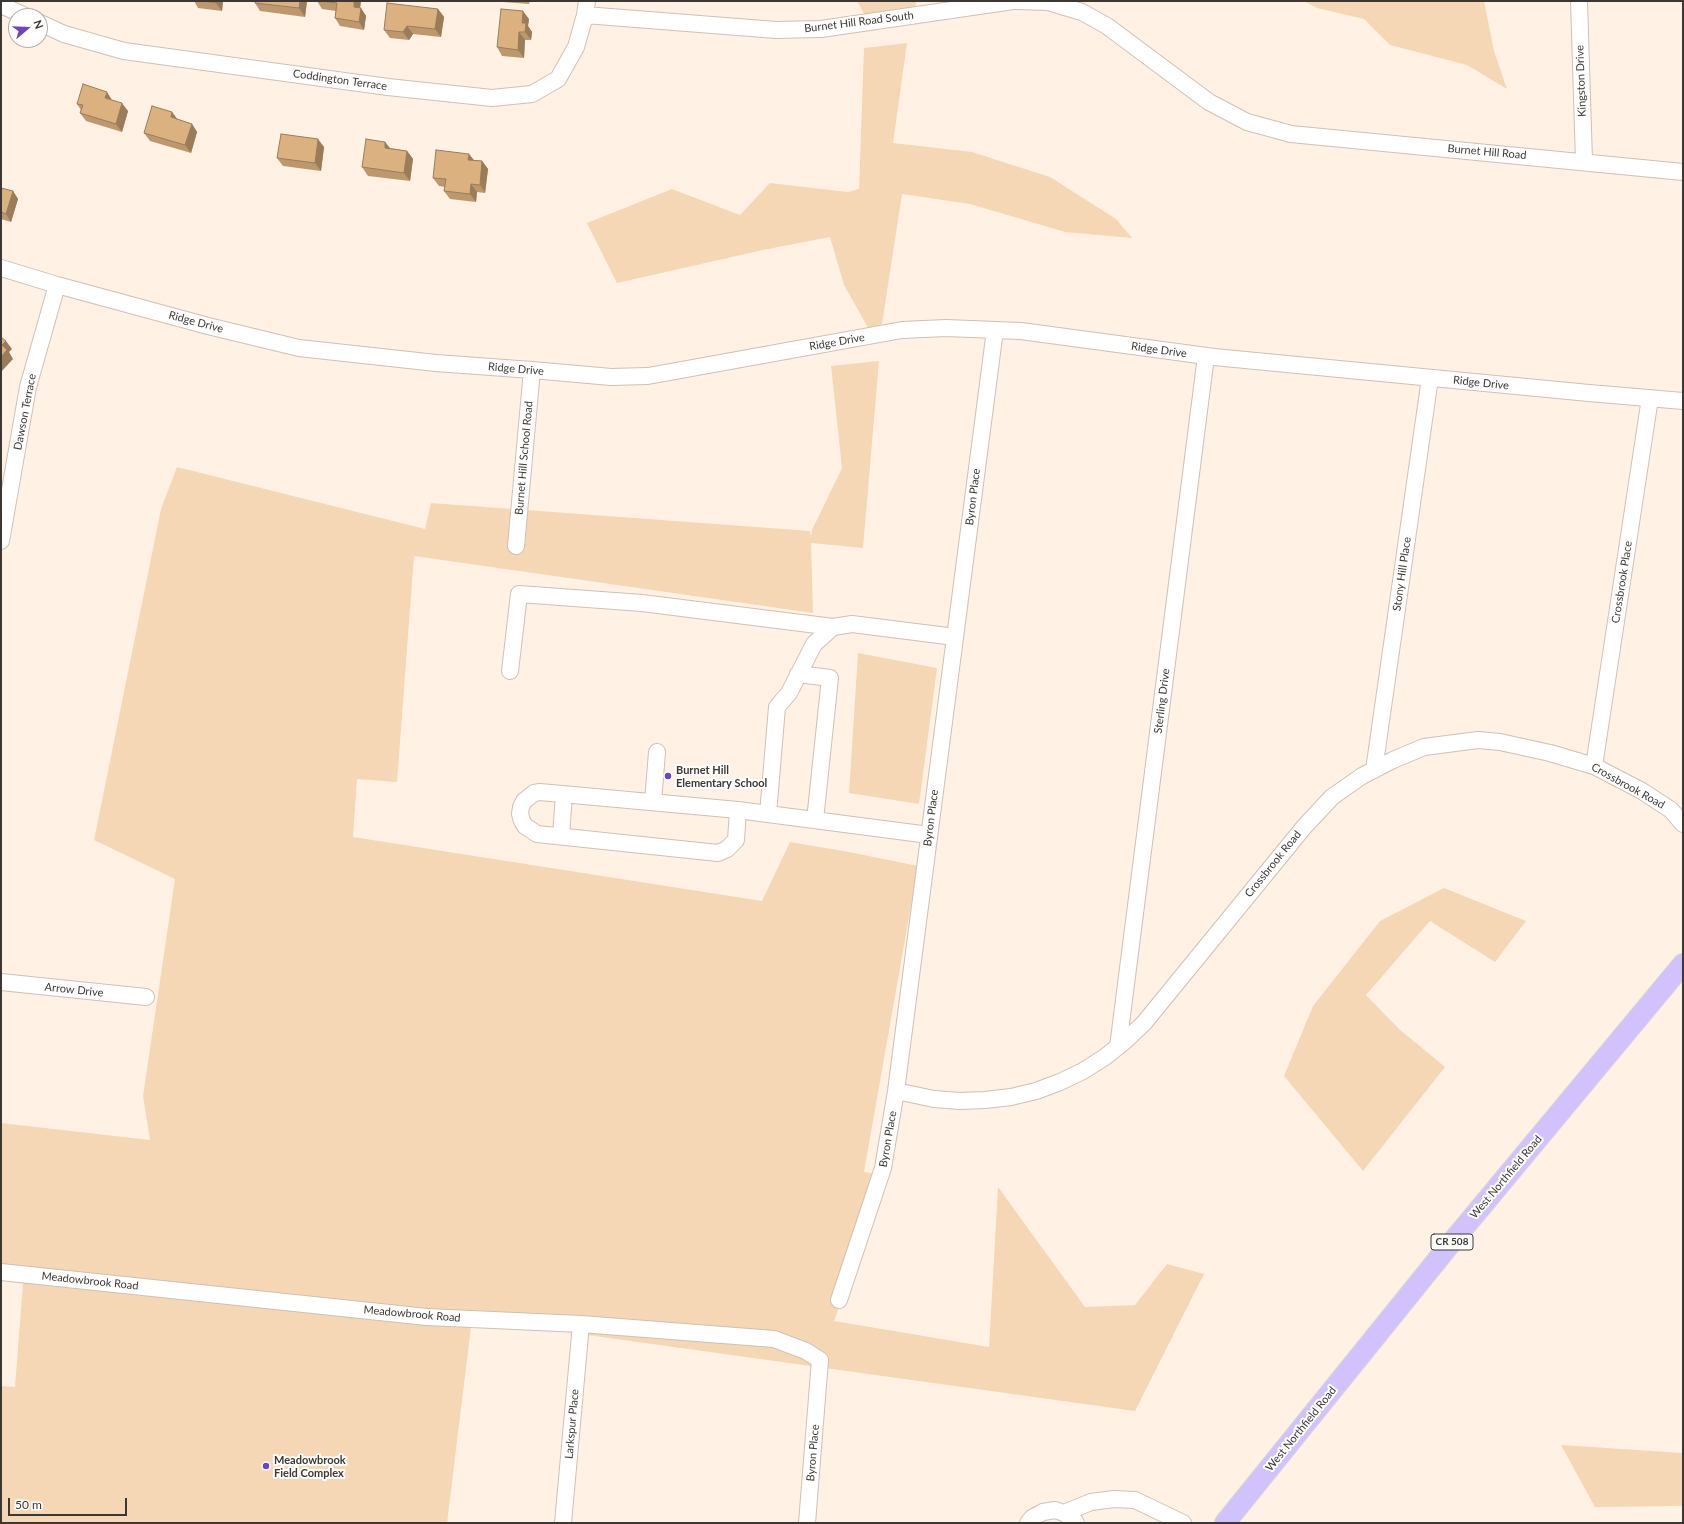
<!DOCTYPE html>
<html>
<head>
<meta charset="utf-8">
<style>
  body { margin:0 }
  #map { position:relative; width:1684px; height:1524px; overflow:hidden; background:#fff2e4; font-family:Lato,sans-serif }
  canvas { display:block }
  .frame { position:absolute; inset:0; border:2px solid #3c3732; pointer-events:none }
  .north { position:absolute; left:8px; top:8px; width:40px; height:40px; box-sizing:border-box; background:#fff; border:1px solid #b1afad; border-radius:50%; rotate:71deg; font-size:11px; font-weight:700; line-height:16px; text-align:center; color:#3c3732 }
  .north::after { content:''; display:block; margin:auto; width:14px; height:18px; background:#6d46bf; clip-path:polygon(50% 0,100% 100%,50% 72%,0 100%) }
  .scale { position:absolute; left:8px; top:1498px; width:119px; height:18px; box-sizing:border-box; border:2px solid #3c3732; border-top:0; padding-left:5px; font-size:12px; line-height:14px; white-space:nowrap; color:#3c3732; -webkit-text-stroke:3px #fff; paint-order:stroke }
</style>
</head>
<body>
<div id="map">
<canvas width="1684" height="1524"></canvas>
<div class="frame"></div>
<div class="north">N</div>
<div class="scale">50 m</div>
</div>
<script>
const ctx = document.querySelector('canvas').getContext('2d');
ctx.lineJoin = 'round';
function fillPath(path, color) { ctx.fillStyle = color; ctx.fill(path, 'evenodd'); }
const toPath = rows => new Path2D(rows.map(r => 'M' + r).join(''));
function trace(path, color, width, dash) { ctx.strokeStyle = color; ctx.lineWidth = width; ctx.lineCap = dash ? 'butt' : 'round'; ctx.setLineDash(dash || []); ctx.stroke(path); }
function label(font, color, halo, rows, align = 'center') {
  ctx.font = font + ' Lato,sans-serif'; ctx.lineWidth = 4; ctx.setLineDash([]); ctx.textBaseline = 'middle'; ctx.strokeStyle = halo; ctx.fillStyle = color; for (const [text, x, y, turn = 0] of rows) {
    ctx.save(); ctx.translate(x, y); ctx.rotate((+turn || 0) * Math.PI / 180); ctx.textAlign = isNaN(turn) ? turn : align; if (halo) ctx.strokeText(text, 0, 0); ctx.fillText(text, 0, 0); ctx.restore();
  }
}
const green = toPath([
  [857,1,916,1,915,12,866,17],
  [1304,1,1484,1,1494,51,1507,89,1467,65,1390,45,1364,19,1317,8],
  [907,43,893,143,972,152,1050,177,1116,219,1132,238,1065,232,970,204,902,194,882,324,870,331,844,285,830,237,763,250,617,283,587,223,672,189,740,215,770,183,848,192,859,189,864,48],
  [879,361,863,548,811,543,813,613,414,556,397,782,357,779,353,837,762,901,790,842,849,852,918,866,864,1172,889,1175,834,1321,989,1347,998,1187,1085,1307,1135,1305,1167,1264,1204,1274,1135,1411,472,1319,447,1523,1,1523,1,1386,15,1387,24,1271,1,1269,1,1123,150,1140,143,1096,175,879,94,840,161,509,177,467,425,529,431,503,810,531,811,538,812,530,842,468,831,366],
  [858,653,937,668,919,804,849,793],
  [1444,888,1526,921,1495,962,1430,921,1366,995,1399,1029,1445,1067,1363,1171,1284,1076,1313,1006,1380,921],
  [1561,1445,1683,1453,1683,1506,1595,1507]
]);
const minor = toPath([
  [1016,1,1048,2,1082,12,1107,26,1209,102,1247,122,1291,134,1683,172],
  [1579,1,1584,161],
  [1,5,25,16],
  [585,15,776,30,821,29,1013,1],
  [40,23,64,34,124,51,388,87,492,98,532,94,558,79,576,47,585,15,587,1],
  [1,268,57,285,208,326,299,348,436,363,532,370,611,377,648,376,902,330,946,328,1021,331,1214,357,1589,393,1683,401],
  [1,541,28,387,57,285],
  [516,546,532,370],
  [510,671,519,594,642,603,833,627],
  [798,674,830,678,815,820],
  [1594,766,1650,398],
  [1374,770,1430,378],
  [653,802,657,752],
  [738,810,736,840,727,849,718,853,537,834,525,826,522,821,520,814,521,807,524,801,534,793,540,792,738,810,768,814],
  [929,835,768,814,777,707,789,693,814,644,833,627,852,624,955,637],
  [561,836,564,794],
  [1,982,146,997],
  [1118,1047,1206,356],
  [896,1091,934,1099,960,1101,985,1100,1011,1097,1036,1091,1060,1082,1083,1071,1105,1057,1125,1041,1144,1023,1304,827,1332,797,1362,776,1393,760,1424,747,1478,740,1500,742,1550,753,1594,766,1642,791,1671,810,1683,824],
  [1,1272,427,1317,581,1324,774,1339,806,1351,820,1360,807,1523],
  [839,1300,883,1168,896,1091,995,330],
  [1064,1513,1091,1502,1114,1499,1135,1500,1183,1523],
  [563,1523,581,1324],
  [1028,1523,1032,1518,1043,1512,1055,1510,1064,1513,1074,1520,1076,1523]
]);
const major = toPath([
  [1225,1523,1447,1248,1683,964]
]);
const wall = toPath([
  [194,1,223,1,222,11,198,8],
  [307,1,305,17,260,11,255,3],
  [317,1,361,1,360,8,366,16,364,30,340,26,335,18,336,11,322,9],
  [503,1,530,1,529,4,503,2],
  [438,9,444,17,441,37,413,34,409,40,390,38,384,30],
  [529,19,528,26,532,32,531,40,525,40,524,58,502,56,497,47],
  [112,100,128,111,122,132,86,121,80,113,81,110,77,104],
  [172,112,177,119,192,124,197,132,191,153,150,141,144,133],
  [385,142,390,148,407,151,413,159,410,181,368,176,362,167],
  [324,147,321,171,283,166,277,158],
  [469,154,474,160,482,161,488,169,485,193,477,192,476,202,450,199,444,191,445,187,439,186,433,178],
  [1,188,13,191,18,199,11,222,1,219]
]);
const shadedWall = toPath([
  [216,1,223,1,222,11,216,3],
  [300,1,307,1,305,17,299,8],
  [354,1,361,1,359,15,354,7],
  [361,8,366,16,364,30,359,22],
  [438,9,444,17,441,37,435,29],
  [523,11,529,19,528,26,532,32,531,40,525,32,522,23],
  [407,26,413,34,409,40,403,32],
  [519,32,525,40,524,58,518,50],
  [107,92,112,100,105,98],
  [122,103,128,111,122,132,116,124],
  [172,112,178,120,171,117],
  [192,124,197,132,191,153,185,145],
  [318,139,324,147,321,171,315,163],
  [385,142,391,150,385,148],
  [407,151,413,159,410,181,404,173],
  [469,154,475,162,468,160],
  [482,161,488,169,485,193,480,185],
  [471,184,477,192,476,202,470,194],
  [13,191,18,199,11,222,6,214],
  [6,341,12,349,9,352,13,359,1,372,1,357,2,345]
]);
const building = toPath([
  [204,1,216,1,216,3,204,1],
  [255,1,300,1,299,8,255,3,255,1],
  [320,1,354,1,354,7,361,8,359,22,335,18,337,3,320,1],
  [387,3,438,9,435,29,407,26,403,32,384,30,387,3],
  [501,9,523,11,522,23,526,23,525,32,519,32,518,50,497,47,501,9],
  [83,84,107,92,105,98,122,103,116,124,80,113,83,105,77,104,83,84],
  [152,106,172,112,171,117,192,124,185,145,144,133,152,106],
  [281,134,318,139,315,163,277,158,281,134],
  [366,139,385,142,385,148,407,151,404,173,362,167,366,139],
  [436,150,469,154,468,160,482,161,480,185,471,184,470,194,444,191,446,179,433,178,436,150],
  [1,188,13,191,6,214,1,212,1,188],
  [1,337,6,341,2,345,7,350,1,357,1,337]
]);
const markers = [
  [668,776,4,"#6d46bf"],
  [266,1466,4,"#6d46bf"]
];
const shields = [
  [1452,1242,42]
];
const shieldNames = [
  ["CR 508",1452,1242]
];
const streetNames = [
  ["Burnet Hill Road South",859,22,-7],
  ["Coddington Terrace",340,80,8],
  ["Kingston Drive",1581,81,-92],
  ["Burnet Hill Road",1487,152,5],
  ["Ridge Drive",196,322,15],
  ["Ridge Drive",837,342,-10],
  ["Ridge Drive",1159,350,8],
  ["Ridge Drive",516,369,5],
  ["Ridge Drive",1481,383,6],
  ["Dawson Terrace",25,412,-79],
  ["Burnet Hill School Road",524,458,-85],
  ["Byron Place",973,497,-83],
  ["Stony Hill Place",1402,574,-82],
  ["Crossbrook Place",1622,582,-81],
  ["Sterling Drive",1162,701,-83],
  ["Crossbrook Road",1628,786,29],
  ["Byron Place",931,818,-83],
  ["Crossbrook Road",1273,864,-51],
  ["Arrow Drive",74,990,6],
  ["Byron Place",888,1139,-80],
  ["West Northfield Road",1506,1177,-50],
  ["Meadowbrook Road",90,1281,6],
  ["Meadowbrook Road",412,1314,5],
  ["Larkspur Place",572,1424,-85],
  ["West Northfield Road",1301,1429,-51],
  ["Byron Place",813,1453,-85]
];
const poiNames = [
  ["Burnet Hill",676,770],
  ["Elementary School",676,783],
  ["Meadowbrook",274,1460],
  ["Field Complex",274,1473]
];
fillPath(green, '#f5d7b5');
trace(minor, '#cec1b4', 18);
trace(major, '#d8d7d6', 22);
trace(minor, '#fff', 16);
trace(major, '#d1c2fe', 20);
fillPath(wall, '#bd986e');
fillPath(shadedWall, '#9a7c5a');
fillPath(building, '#dcb180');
trace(building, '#9a7c5a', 1);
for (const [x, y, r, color] of markers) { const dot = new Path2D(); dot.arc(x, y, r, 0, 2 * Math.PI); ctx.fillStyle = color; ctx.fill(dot); trace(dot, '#fff', 1.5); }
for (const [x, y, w] of shields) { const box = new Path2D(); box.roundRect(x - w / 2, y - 8, w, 16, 3); ctx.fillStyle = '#fff'; ctx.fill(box); trace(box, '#3c3732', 1); }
label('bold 10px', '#3c3732', null, shieldNames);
label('11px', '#3c3732', '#fff', streetNames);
label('bold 11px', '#3c3732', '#fff', poiNames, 'left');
</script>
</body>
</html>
